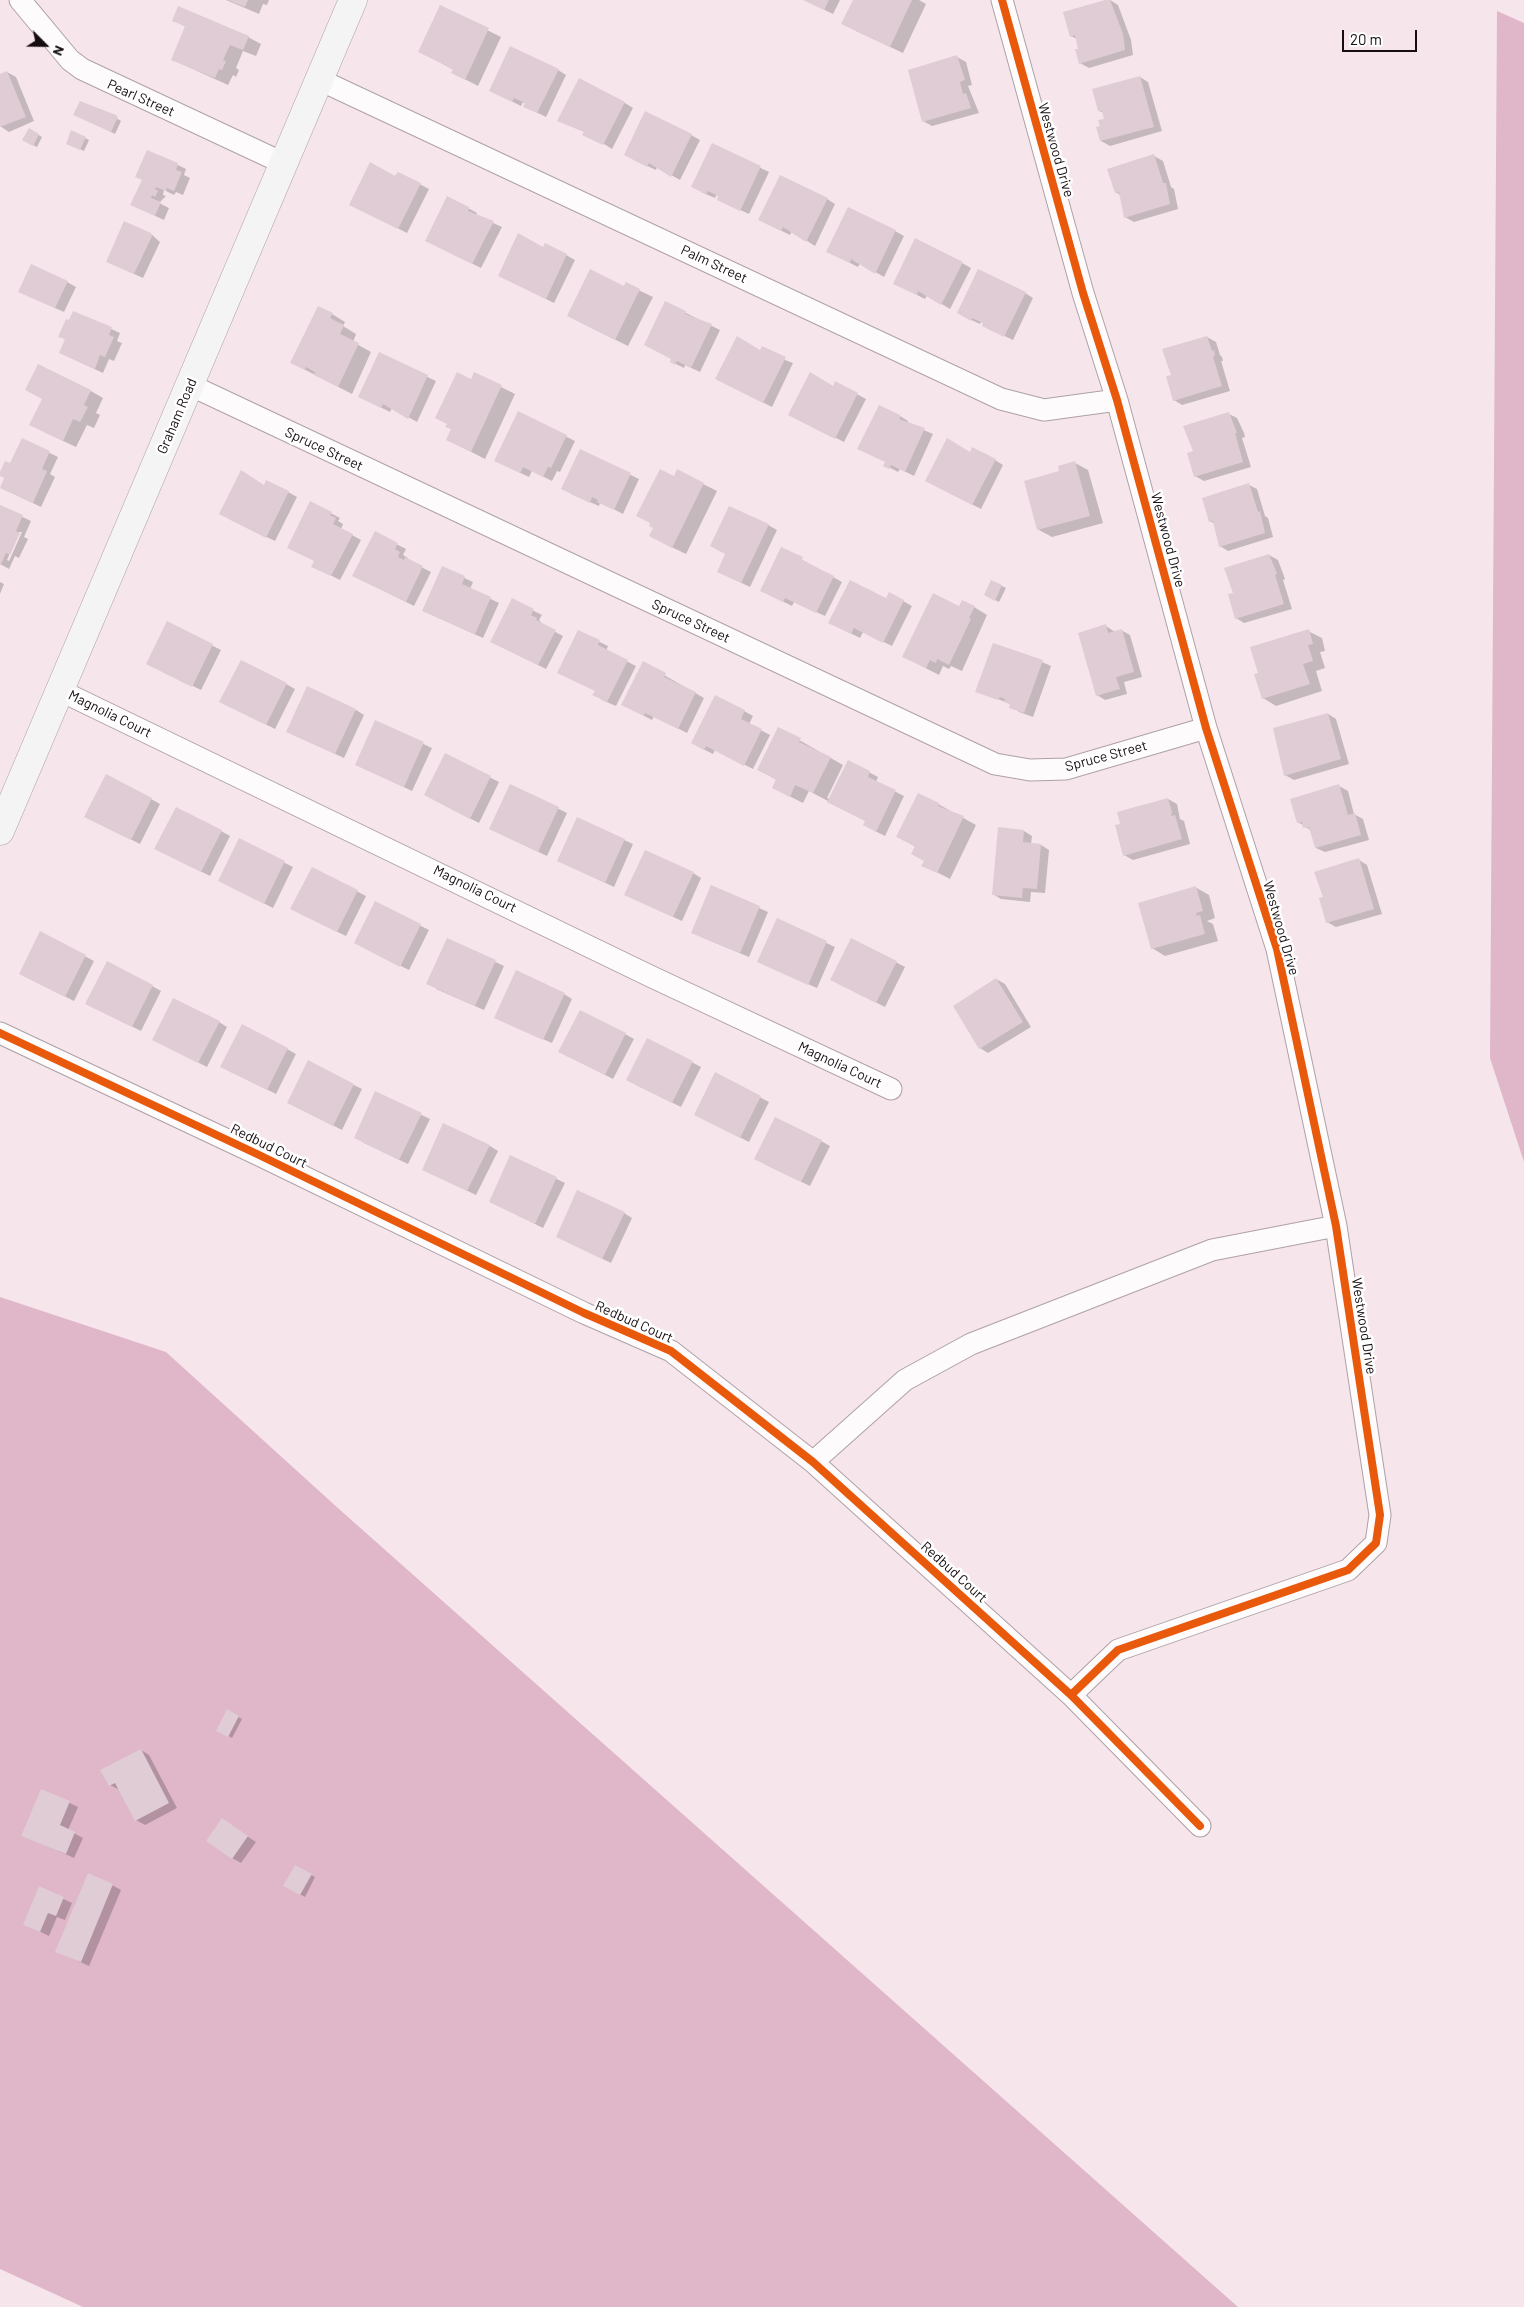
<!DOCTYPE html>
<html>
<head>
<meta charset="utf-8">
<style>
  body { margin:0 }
  #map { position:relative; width:1524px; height:2307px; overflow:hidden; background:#f6e6ec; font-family:Barlow,sans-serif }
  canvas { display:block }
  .north { position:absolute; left:20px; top:20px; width:50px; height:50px; -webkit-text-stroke:4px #fff; paint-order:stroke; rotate:113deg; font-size:14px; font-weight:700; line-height:20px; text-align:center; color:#160d11 }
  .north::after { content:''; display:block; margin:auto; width:18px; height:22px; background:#160d11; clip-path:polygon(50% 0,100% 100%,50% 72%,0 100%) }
  .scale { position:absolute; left:1342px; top:30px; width:75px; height:22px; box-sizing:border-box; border:2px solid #160d11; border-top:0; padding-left:6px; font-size:15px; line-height:18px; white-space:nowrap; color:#160d11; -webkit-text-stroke:4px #fff; paint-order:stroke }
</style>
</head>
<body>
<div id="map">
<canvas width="1524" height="2307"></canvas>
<div class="north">N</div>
<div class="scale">20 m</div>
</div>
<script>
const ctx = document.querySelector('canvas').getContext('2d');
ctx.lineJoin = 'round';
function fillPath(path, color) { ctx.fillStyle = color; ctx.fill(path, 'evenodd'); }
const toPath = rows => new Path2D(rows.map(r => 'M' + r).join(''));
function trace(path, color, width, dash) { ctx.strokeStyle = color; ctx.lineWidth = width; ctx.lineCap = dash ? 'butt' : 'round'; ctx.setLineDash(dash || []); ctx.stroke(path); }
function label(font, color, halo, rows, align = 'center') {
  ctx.font = font + ' Barlow,sans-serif'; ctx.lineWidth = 5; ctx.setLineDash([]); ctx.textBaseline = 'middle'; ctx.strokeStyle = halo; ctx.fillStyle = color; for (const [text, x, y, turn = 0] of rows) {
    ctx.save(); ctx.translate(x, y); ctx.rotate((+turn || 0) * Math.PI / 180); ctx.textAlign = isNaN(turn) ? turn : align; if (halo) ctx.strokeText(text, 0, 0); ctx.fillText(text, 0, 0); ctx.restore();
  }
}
const forest = toPath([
  [1497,11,1524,23,1524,1162,1490,1058],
  [0,1297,166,1352,339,1509,1238,2307,83,2307,0,2269]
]);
const shadow = toPath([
  [226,0,269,0,267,5,263,4,259,14],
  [804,0,840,0,833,14],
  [854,0,919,0,926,4,903,53,856,31],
  [1110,0,1118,5,1131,40,1133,55,1089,68,1080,63,1077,39,1071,36],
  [441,7,501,37,478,86,453,73,454,70,420,52],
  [173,20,248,37,261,44,256,56,243,51,236,68,239,70,236,77,233,75,228,85,173,60,186,27],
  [957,57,966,62,972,85,968,86,979,113,932,126,923,121],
  [558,70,566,75,546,117,534,111,523,102,521,106,499,95],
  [7,72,16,77,34,121,9,132,0,126,0,75],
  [1140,77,1148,82,1162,131,1110,146,1101,141,1098,128,1101,127,1105,120,1104,113,1099,111],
  [625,103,633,108,612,149,585,132,559,121],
  [105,111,121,121,115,134,79,116],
  [30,130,42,137,37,147,24,140],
  [691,135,700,140,680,180,657,167,656,170,634,160],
  [85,138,89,140,84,151,71,145],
  [713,145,769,172,749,214,727,204,717,194,715,198,701,192],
  [1154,156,1163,161,1171,187,1174,189,1178,209,1134,222,1125,217,1120,195,1116,192],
  [178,165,186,169,184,175,190,178,183,195,176,192,174,195,164,190,163,195,166,196,159,203,169,208,164,220,132,205],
  [398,173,429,189,407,233,360,209],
  [827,199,835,204,815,246,792,231,790,235,768,224],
  [468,208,477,213,476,215,502,227,481,268,435,245],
  [895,231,904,236,884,277,860,263,858,267,836,256],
  [151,234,160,242,143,278,108,262],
  [544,249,566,255,575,260,554,303,508,280],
  [962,263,971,268,950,309,927,295,925,299,903,288],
  [67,282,76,287,64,312,28,296],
  [626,284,653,297,628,346,582,323],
  [1025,293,1033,298,1013,340,992,330,984,323,981,322,980,324,967,318],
  [666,303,720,330,700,372,685,365,684,368,672,362],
  [74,312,120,333,117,341,122,343,114,361,109,359,103,373,60,353,66,340,60,336],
  [332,314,345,322,343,326,356,334,353,342,371,352,352,394,292,363],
  [1207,337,1216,342,1220,355,1222,357,1223,361,1221,361,1230,391,1182,405,1174,400,1173,375],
  [761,351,793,363,772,407,725,383],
  [379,354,436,381,417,422,392,408,390,412,368,401],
  [475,374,515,394,485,459,448,440],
  [836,383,866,399,844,442,798,419],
  [91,391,103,398,96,413,100,415,94,428,87,425,76,447,44,432],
  [519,413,575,441,560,472,557,471,552,481,532,471,529,477,504,465],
  [1229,414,1237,418,1244,433,1245,437,1242,438,1251,467,1204,481,1195,476,1194,452],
  [900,416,908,421,907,423,933,434,914,476,900,469,898,472,885,465],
  [22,440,58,457,50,474,55,477,41,507,1,488,5,478,0,475,11,465],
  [581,451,639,479,623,514,600,502,599,506,571,494],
  [971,453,995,460,1003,465,981,509,933,484],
  [1075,463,1088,470,1103,523,1052,537,1039,530,1026,482,1061,472],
  [677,471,717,491,686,554,663,543,674,477],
  [1249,485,1257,489,1265,516,1268,518,1273,537,1228,551,1220,546,1215,524,1210,521],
  [265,486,288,492,297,497,275,541,229,519],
  [311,503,340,518,338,521,343,524,341,529,361,540,340,580,322,571,315,561],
  [0,506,31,521,24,537,28,539,19,558,15,556,9,569,0,564],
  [19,532,22,532,9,561,7,560],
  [768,525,777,530,750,587,727,576],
  [375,533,406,549,403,555,408,558,407,560,431,572,414,606,362,580],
  [781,548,842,582,825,616,794,602,792,606,770,595],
  [1269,555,1278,560,1285,579,1283,580,1292,609,1244,623,1236,618,1235,593],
  [443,568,473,582,470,589,499,603,483,638,432,615],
  [992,581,1006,588,999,602,985,595],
  [0,582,4,584,0,594],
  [512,600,542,615,539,620,544,626,563,636,546,669,500,646],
  [887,600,903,601,912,606,892,646,863,632,860,638,838,627],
  [974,607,987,615,962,671,951,666,949,669,943,666,939,675,904,657,960,608],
  [167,623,221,650,201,690,156,668],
  [1106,626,1115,632,1121,630,1130,635,1142,677,1124,682,1127,694,1105,700,1097,695],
  [1308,631,1322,638,1325,651,1320,652,1325,668,1316,671,1322,691,1276,706,1263,698],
  [579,632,608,646,606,651,636,666,616,706,602,700,596,691],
  [1042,662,1051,666,1033,717,1019,712,1008,703,977,691],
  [643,663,704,698,687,733,654,716,652,720,631,709],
  [286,684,295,689,275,729,229,706],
  [356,710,364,715,344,758,296,736],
  [744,711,753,716,749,724,770,735,753,769,715,750,713,754,701,748],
  [1328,714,1336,719,1349,764,1294,780,1285,775,1279,753],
  [376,722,432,748,412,791,365,769],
  [778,728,843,765,827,798,830,799,848,761,878,777,876,782,904,796,885,836,873,830,866,821,809,791,803,803,787,795,777,780,758,770],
  [446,755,499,782,479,823,434,800],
  [511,785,567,813,547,856,490,829],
  [1339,786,1348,791,1354,814,1363,819,1369,840,1325,852,1316,848,1312,831,1298,822],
  [151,799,160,804,140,844,94,821],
  [1168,799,1177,804,1180,819,1184,821,1190,844,1133,860,1124,855,1122,825],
  [938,804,976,825,950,879,923,865,925,861,916,847,898,837],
  [221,831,230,836,210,876,164,853],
  [1024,831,1032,836,1031,844,1041,845,1049,850,1045,893,1031,892,1030,902,1001,899,993,894],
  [239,840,293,867,273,908,228,885],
  [624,840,633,844,614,887,559,861],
  [1359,860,1367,865,1382,914,1336,927,1327,922,1325,898],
  [312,868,366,896,346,936,301,914],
  [693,873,701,878,682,921,634,899],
  [712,887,768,912,749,957,701,937],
  [1195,887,1209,895,1215,918,1207,921,1213,924,1218,941,1165,956,1152,948],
  [375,903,429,930,409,970,364,948],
  [777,920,835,947,817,988,767,966],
  [40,933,94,961,74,1001,29,978],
  [852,939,905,967,885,1007,840,984],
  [448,940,504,966,484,1010,436,989],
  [996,979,1005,984,1031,1027,988,1053,980,1048],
  [152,986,161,991,141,1031,95,1008],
  [564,994,572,999,552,1043,504,1022],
  [219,1022,227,1027,207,1067,162,1044],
  [625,1034,634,1039,613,1079,568,1056],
  [647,1039,701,1067,681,1107,636,1085],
  [287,1049,296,1054,276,1094,230,1071],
  [715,1074,769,1102,749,1142,704,1119],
  [354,1085,362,1089,342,1130,297,1107],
  [376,1093,430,1119,408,1164,364,1143],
  [821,1141,830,1146,810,1186,764,1164],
  [490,1146,498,1151,476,1195,432,1174],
  [511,1157,565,1183,543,1228,499,1206],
  [624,1213,632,1218,611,1263,566,1241],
  [228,1711,242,1719,232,1738,217,1730],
  [141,1750,149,1755,177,1808,145,1825,136,1820,120,1790,110,1785],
  [42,1790,78,1807,68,1830,83,1838,74,1858,23,1835],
  [230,1825,256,1842,241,1863,232,1858],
  [295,1866,315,1877,305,1897,285,1886],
  [112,1885,121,1890,89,1966,57,1951],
  [40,1888,72,1903,65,1920,57,1917,49,1936,24,1924]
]);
const building = toPath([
  [228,0,248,0,245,7],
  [803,0,829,0,824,10],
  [853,0,912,0,890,47,841,24],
  [1105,0,1110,0,1123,34,1125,50,1079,64,1075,49,1078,49,1075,35,1070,37,1063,12],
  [440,5,489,28,465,80,451,73,453,69,418,52],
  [178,6,249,36,243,50,230,45,223,60,226,61,222,70,219,69,215,78,171,60,185,26,172,21],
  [510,46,559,69,537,113,523,107,525,103,514,98,512,102,489,91],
  [957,55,965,80,960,82,963,94,966,93,971,108,922,122,908,70],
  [7,71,26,117,0,127,0,74],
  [1140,76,1154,127,1100,141,1096,127,1100,126,1098,120,1104,119,1102,111,1098,111,1092,89],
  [579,78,625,102,603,145,582,135,584,132,557,121],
  [80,101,116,115,118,117,111,132,73,115],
  [645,111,692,134,671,177,649,163,647,167,624,155],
  [29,128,39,134,33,146,22,140],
  [71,130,86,137,80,150,66,144],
  [712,143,761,166,740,211,717,200,718,196,708,191,706,194,691,187],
  [147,150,178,163,176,170,182,172,174,191,167,188,166,191,156,187,155,189,158,191,155,197,152,195,151,198,161,202,155,216,130,205,142,180,135,177],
  [1154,154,1163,183,1166,183,1170,204,1124,218,1119,192,1115,193,1107,169],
  [370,162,395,176,398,172,421,183,398,229,349,205],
  [780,175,828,198,806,242,783,227,781,231,758,220],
  [447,196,469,207,468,211,494,221,472,264,425,241],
  [848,207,896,230,875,274,851,259,850,263,826,252],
  [124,221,151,233,152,236,134,274,106,262],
  [518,233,543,247,545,243,567,254,546,299,498,276],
  [915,238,963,262,941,305,918,291,917,295,893,284],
  [31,264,68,281,55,308,18,292],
  [590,269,624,286,626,282,640,289,615,340,567,316],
  [978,269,1026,292,1004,337,982,326,983,323,972,318,971,321,957,313],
  [665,301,686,311,685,314,712,324,691,368,677,361,675,365,670,362,671,359,644,345],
  [318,306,333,313,330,318,344,325,340,334,359,343,338,387,314,375,315,372,306,367,305,370,290,363],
  [73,311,112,327,109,335,114,337,105,357,100,355,95,369,59,353,65,339,58,337,66,319,69,320],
  [737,336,760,350,762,346,786,357,763,403,715,379],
  [1207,336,1212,351,1214,350,1215,356,1213,357,1222,386,1173,401,1166,376,1171,375,1162,349],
  [379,352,428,375,408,419,383,404,381,408,358,397],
  [38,364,91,390,84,405,88,407,80,422,73,419,63,441,29,425,42,399,25,390],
  [457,372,471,379,474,372,502,385,471,452,446,440,451,429,445,427,447,424,435,418],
  [810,372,833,386,835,381,858,393,835,439,788,415],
  [879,405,900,415,899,419,925,428,905,472,891,465,889,469,883,466,885,462,857,449],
  [518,411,567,435,551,468,548,467,543,477,523,467,520,473,494,461],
  [1229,412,1237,433,1235,433,1243,462,1194,477,1187,453,1193,451,1183,426],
  [22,438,50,451,42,469,47,471,33,503,0,488,4,478,0,476,0,472,5,461,10,463],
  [947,438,970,452,972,447,996,459,972,505,925,481],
  [580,449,631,473,614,510,597,502,598,500,592,497,590,503,561,489],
  [1075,461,1090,516,1037,530,1024,481,1059,471,1058,466],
  [660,469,674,476,677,469,704,483,672,548,649,536,653,528,649,526,650,523,636,516],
  [241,470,264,485,266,480,289,491,266,538,219,514],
  [1249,483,1258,512,1260,511,1265,533,1219,547,1213,521,1209,522,1202,498],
  [310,501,332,512,330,515,336,518,333,524,353,534,331,576,311,567,314,561,287,548],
  [0,505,23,515,16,531,20,533,10,555,6,553,0,566],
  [729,506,769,524,741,583,717,572,725,554,710,546],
  [375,531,398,543,395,549,400,552,398,557,404,560,405,557,423,566,406,602,352,576],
  [781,547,803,557,802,560,834,576,816,613,785,598,783,602,760,591],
  [1269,554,1277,574,1275,575,1284,604,1235,619,1228,594,1233,593,1224,568],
  [442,566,465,576,462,584,491,597,475,634,422,611],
  [850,580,886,598,889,592,904,600,883,643,854,628,851,634,828,623],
  [991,580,1002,585,995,601,984,595],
  [933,593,959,606,962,600,975,606,969,618,971,619,949,665,937,659,936,663,930,660,926,668,902,657],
  [512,598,534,609,531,615,537,618,536,620,556,630,538,665,490,642],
  [167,621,213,644,192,687,146,664],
  [1106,624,1108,633,1122,629,1134,672,1116,677,1120,689,1096,696,1078,633],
  [1309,629,1313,644,1308,645,1313,661,1303,664,1310,684,1262,699,1254,674,1258,673,1250,647],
  [578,630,600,640,598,645,628,660,607,702,592,695,595,691,557,673],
  [993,643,1043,660,1024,713,1009,708,1010,704,1004,702,1005,699,1000,697,998,700,975,692],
  [241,660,287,683,266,725,219,702],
  [643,661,666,673,664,677,696,692,678,729,645,713,644,716,621,705],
  [307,686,356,709,335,754,286,732],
  [715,695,745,710,741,719,762,729,744,766,706,746,704,750,691,743],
  [1328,713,1341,759,1284,776,1273,728],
  [375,720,424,742,404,787,355,765],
  [778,727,801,738,799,742,831,757,813,793,795,785,790,797,772,788,776,779,757,770],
  [445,753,491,776,470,819,424,795],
  [848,760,870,771,868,777,896,790,876,832,863,825,865,821,827,802],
  [106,774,152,798,131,840,84,817],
  [510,784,559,807,538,852,489,829],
  [1339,784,1348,815,1355,813,1361,835,1315,848,1309,827,1303,828,1302,822,1297,823,1290,799],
  [918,793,939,803,938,806,964,816,937,873,921,866,924,861,911,854,915,846,896,837],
  [1168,798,1172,812,1171,816,1175,815,1182,839,1123,856,1115,825,1120,824,1117,812],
  [176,807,222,830,201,872,154,849],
  [577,817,625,839,605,883,557,861],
  [998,827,1024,830,1023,842,1041,844,1037,889,1023,888,1022,898,992,895],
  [239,838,285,861,264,904,218,881],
  [645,850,694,872,673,917,624,895],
  [1359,858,1374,909,1326,923,1319,898,1323,897,1314,872],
  [312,867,358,890,337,932,290,909],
  [711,885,760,906,740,953,691,933],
  [1196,886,1203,911,1196,913,1197,916,1200,915,1205,934,1151,949,1138,903],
  [375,901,421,924,400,967,354,943],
  [777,918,827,941,808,985,757,962],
  [40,931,86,955,65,997,19,974],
  [447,938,496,960,475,1006,426,984],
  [851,938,897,961,876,1003,830,980],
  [107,961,153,985,132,1027,85,1004],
  [516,970,565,993,543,1040,494,1018],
  [996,978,1023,1022,979,1049,953,1006],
  [173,998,220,1021,198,1063,152,1040],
  [580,1010,626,1033,605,1075,558,1052],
  [242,1024,288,1048,267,1090,220,1067],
  [647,1038,693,1061,672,1103,626,1080],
  [308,1060,354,1084,333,1126,287,1103],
  [715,1072,761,1096,740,1138,694,1115],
  [375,1091,422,1113,399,1160,354,1138],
  [775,1117,822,1140,801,1182,754,1159],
  [443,1123,490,1145,467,1191,422,1170],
  [510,1155,557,1177,535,1224,489,1202],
  [577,1190,625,1212,602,1259,556,1237],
  [227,1709,239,1716,228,1737,216,1731],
  [141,1749,169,1803,135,1821,115,1783,109,1786,100,1770],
  [41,1789,70,1801,60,1825,75,1832,66,1854,21,1836],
  [222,1818,248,1836,232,1859,206,1841],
  [295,1865,312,1874,300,1895,283,1886],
  [88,1873,113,1884,81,1962,55,1952],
  [39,1886,64,1897,56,1916,48,1913,40,1932,23,1925]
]);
const street = toPath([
  [20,0,70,60,82,69,285,164],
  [1002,0,1083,293,1117,400,1206,728,1277,949,1336,1226,1380,1515,1376,1543,1348,1570,1118,1650,1071,1695],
  [320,80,1001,399,1044,410,1117,400],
  [190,385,995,764,1030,770,1066,769,1206,728],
  [59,690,650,976,891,1089],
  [0,1033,257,1154,584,1313,671,1351,813,1462,1071,1695,1200,1826],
  [813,1462,905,1380,971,1344,1212,1250,1336,1226]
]);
const secondary = toPath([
  [0,831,353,0]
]);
const cycleway = toPath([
  [1002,0,1083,293,1117,400,1206,728,1277,949,1336,1226,1380,1515,1376,1543,1348,1570,1118,1650,1071,1695],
  [0,1033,257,1154,584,1313,671,1351,813,1462,1071,1695,1200,1826]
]);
const streetNames = [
  ["Pearl Street",141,98,24],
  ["Westwood Drive",1056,150,74],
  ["Palm Street",714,264,25],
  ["Graham Road",177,416,-67],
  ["Spruce Street",324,449,25],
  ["Westwood Drive",1168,540,75],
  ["Spruce Street",691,621,25],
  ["Magnolia Court",110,714,26],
  ["Spruce Street",1106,756,-15],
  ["Magnolia Court",475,889,26],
  ["Westwood Drive",1281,928,74],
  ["Magnolia Court",840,1065,25],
  ["Redbud Court",269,1146,26],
  ["Redbud Court",634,1322,24],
  ["Westwood Drive",1364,1326,81],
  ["Redbud Court",954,1572,42]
];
fillPath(forest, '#dfb7c8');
fillPath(shadow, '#0003');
fillPath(building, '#dfccd4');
trace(street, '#aea1a6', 23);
trace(secondary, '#aea1a6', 29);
trace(street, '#fefbfc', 21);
trace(secondary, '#f4f4f4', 28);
trace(cycleway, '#e8590c', 8);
label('14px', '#160d11', '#fff', streetNames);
</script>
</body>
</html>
